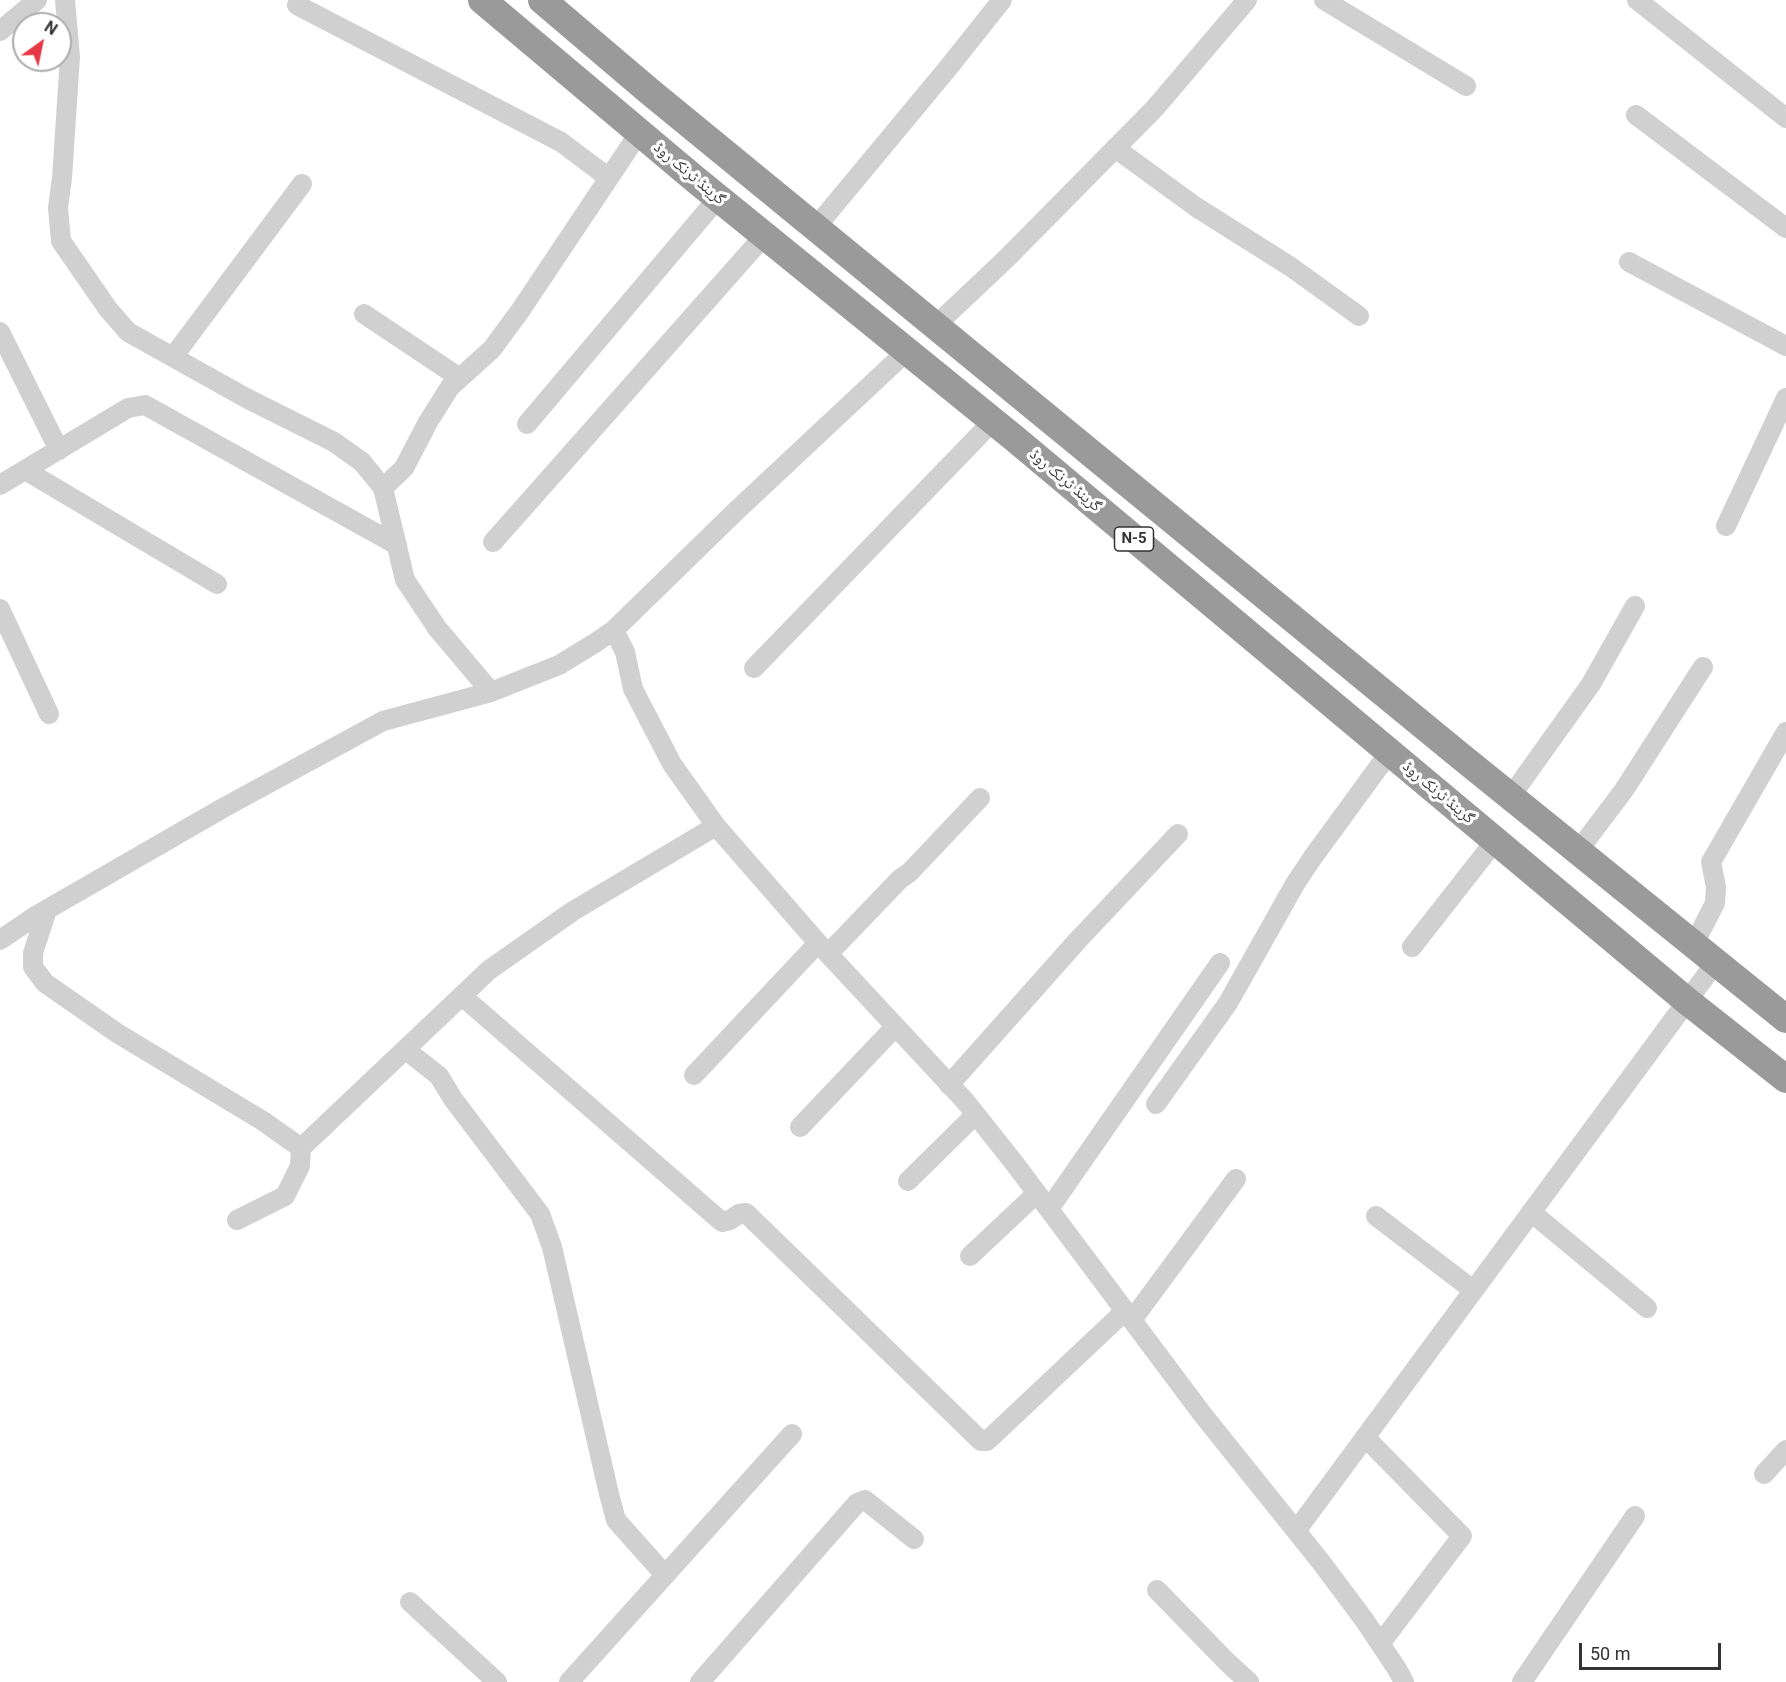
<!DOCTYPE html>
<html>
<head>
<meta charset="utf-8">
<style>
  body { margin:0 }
  #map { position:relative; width:1786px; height:1682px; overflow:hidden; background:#fff; font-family:Roboto,sans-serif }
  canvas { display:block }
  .north { position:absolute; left:12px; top:12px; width:60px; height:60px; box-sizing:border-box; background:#fff; border:2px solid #adadad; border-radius:50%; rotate:33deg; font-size:16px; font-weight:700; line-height:24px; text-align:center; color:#333 }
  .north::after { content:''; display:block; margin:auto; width:21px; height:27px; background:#e63946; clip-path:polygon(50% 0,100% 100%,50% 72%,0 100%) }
  .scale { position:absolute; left:1579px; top:1643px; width:142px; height:27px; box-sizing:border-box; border:3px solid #333; border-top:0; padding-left:8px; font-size:18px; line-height:21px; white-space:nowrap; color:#333; -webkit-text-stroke:4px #fff; paint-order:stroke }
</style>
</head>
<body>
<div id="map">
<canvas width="1786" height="1682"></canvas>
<div class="north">N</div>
<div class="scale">50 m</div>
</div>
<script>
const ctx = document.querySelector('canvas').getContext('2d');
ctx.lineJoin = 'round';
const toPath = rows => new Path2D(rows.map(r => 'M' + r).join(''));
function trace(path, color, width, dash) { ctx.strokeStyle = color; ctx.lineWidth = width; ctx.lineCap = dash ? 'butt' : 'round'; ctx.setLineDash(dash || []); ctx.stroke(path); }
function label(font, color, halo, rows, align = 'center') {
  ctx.font = font + ' Roboto,"Noto Naskh Arabic",sans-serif'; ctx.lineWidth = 6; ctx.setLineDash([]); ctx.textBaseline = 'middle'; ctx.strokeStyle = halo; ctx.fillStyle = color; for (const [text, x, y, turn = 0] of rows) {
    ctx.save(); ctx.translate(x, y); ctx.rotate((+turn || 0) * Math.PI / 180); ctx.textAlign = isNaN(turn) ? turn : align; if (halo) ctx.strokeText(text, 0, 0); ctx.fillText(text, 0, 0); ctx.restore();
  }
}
const minor = toPath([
  [65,0,70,57,62,178,58,208,61,241,108,309,128,332,248,399,334,442,362,462,383,488,405,580,437,628,491,692],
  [1324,0,1466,86],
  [1637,0,1786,118],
  [297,5,561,142,609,178],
  [0,31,37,0],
  [1636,115,1786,228],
  [1115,148,1196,207,1291,267,1359,316],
  [816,227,948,68,1002,0],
  [1629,262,1786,346],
  [364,314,460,378],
  [936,325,1007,258,1155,108,1247,0],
  [0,332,59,450],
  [173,357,302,184],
  [527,424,718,198],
  [25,470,217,584],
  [0,485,128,408,145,405,397,545],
  [383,488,404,468,428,422,450,387,492,349,520,311,639,133],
  [1726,526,1786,398],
  [493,542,764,236],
  [0,609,49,714],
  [614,630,625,652,633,689,672,764,716,826,818,943,965,1101,1015,1164,1203,1415,1321,1562,1365,1621,1397,1669,1404,1682],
  [754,668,993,421],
  [1511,796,1591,684,1635,606],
  [1578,851,1624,790,1703,667],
  [47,910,33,953,33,967,45,983,117,1033,263,1121,301,1148,300,1166,285,1196,237,1220],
  [0,940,34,917,223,808,383,721,491,692,559,665,595,643,614,630,735,512,907,351],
  [1694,944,1715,903,1716,887,1711,862,1786,732],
  [1412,947,1495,841],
  [828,954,900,879,910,872,980,798],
  [462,996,722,1222,730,1220,739,1214,746,1213,981,1441,987,1441,1125,1311],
  [406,1050,439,1076,453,1099,540,1214,552,1247,609,1494,616,1520,665,1575],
  [694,1075,818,943],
  [949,1085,1078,940,1178,834],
  [1156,1104,1228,1003,1295,884,1313,857,1389,753],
  [800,1127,895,1027],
  [301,1148,489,970,573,911,716,826],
  [908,1181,975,1115],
  [1049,1209,1220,963],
  [1531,1212,1647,1308],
  [1376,1216,1473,1290],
  [970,1256,1037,1193],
  [1132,1320,1236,1179],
  [1365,1437,1462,1536,1380,1644],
  [1764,1474,1786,1450],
  [1296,1531,1716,962],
  [1157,1590,1228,1663,1249,1682],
  [410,1602,497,1682],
  [569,1682,792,1434],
  [700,1682,857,1503,865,1500,914,1539],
  [1522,1682,1635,1516]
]);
const highway = toPath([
  [482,0,696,180,1014,438,1687,1001,1786,1079],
  [542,0,649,91,1464,759,1786,1019]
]);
const shields = [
  [1134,539,39]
];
const shieldNames = [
  ["N-5",1134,539]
];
const streetNames = [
  ["گرینڈ ٹرنک روڈ",689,174,40],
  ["گرینڈ ٹرنک روڈ",1065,481,40],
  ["گرینڈ ٹرنک روڈ",1438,793,40]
];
trace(minor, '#d0d0d0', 20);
trace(highway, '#9a9a9a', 28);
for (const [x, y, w] of shields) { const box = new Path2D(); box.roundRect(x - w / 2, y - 12, w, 24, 4.5); ctx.fillStyle = '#fff'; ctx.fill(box); trace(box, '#333', 1.5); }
label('bold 15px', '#333', null, shieldNames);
label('16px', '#333', '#fff', streetNames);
</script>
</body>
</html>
